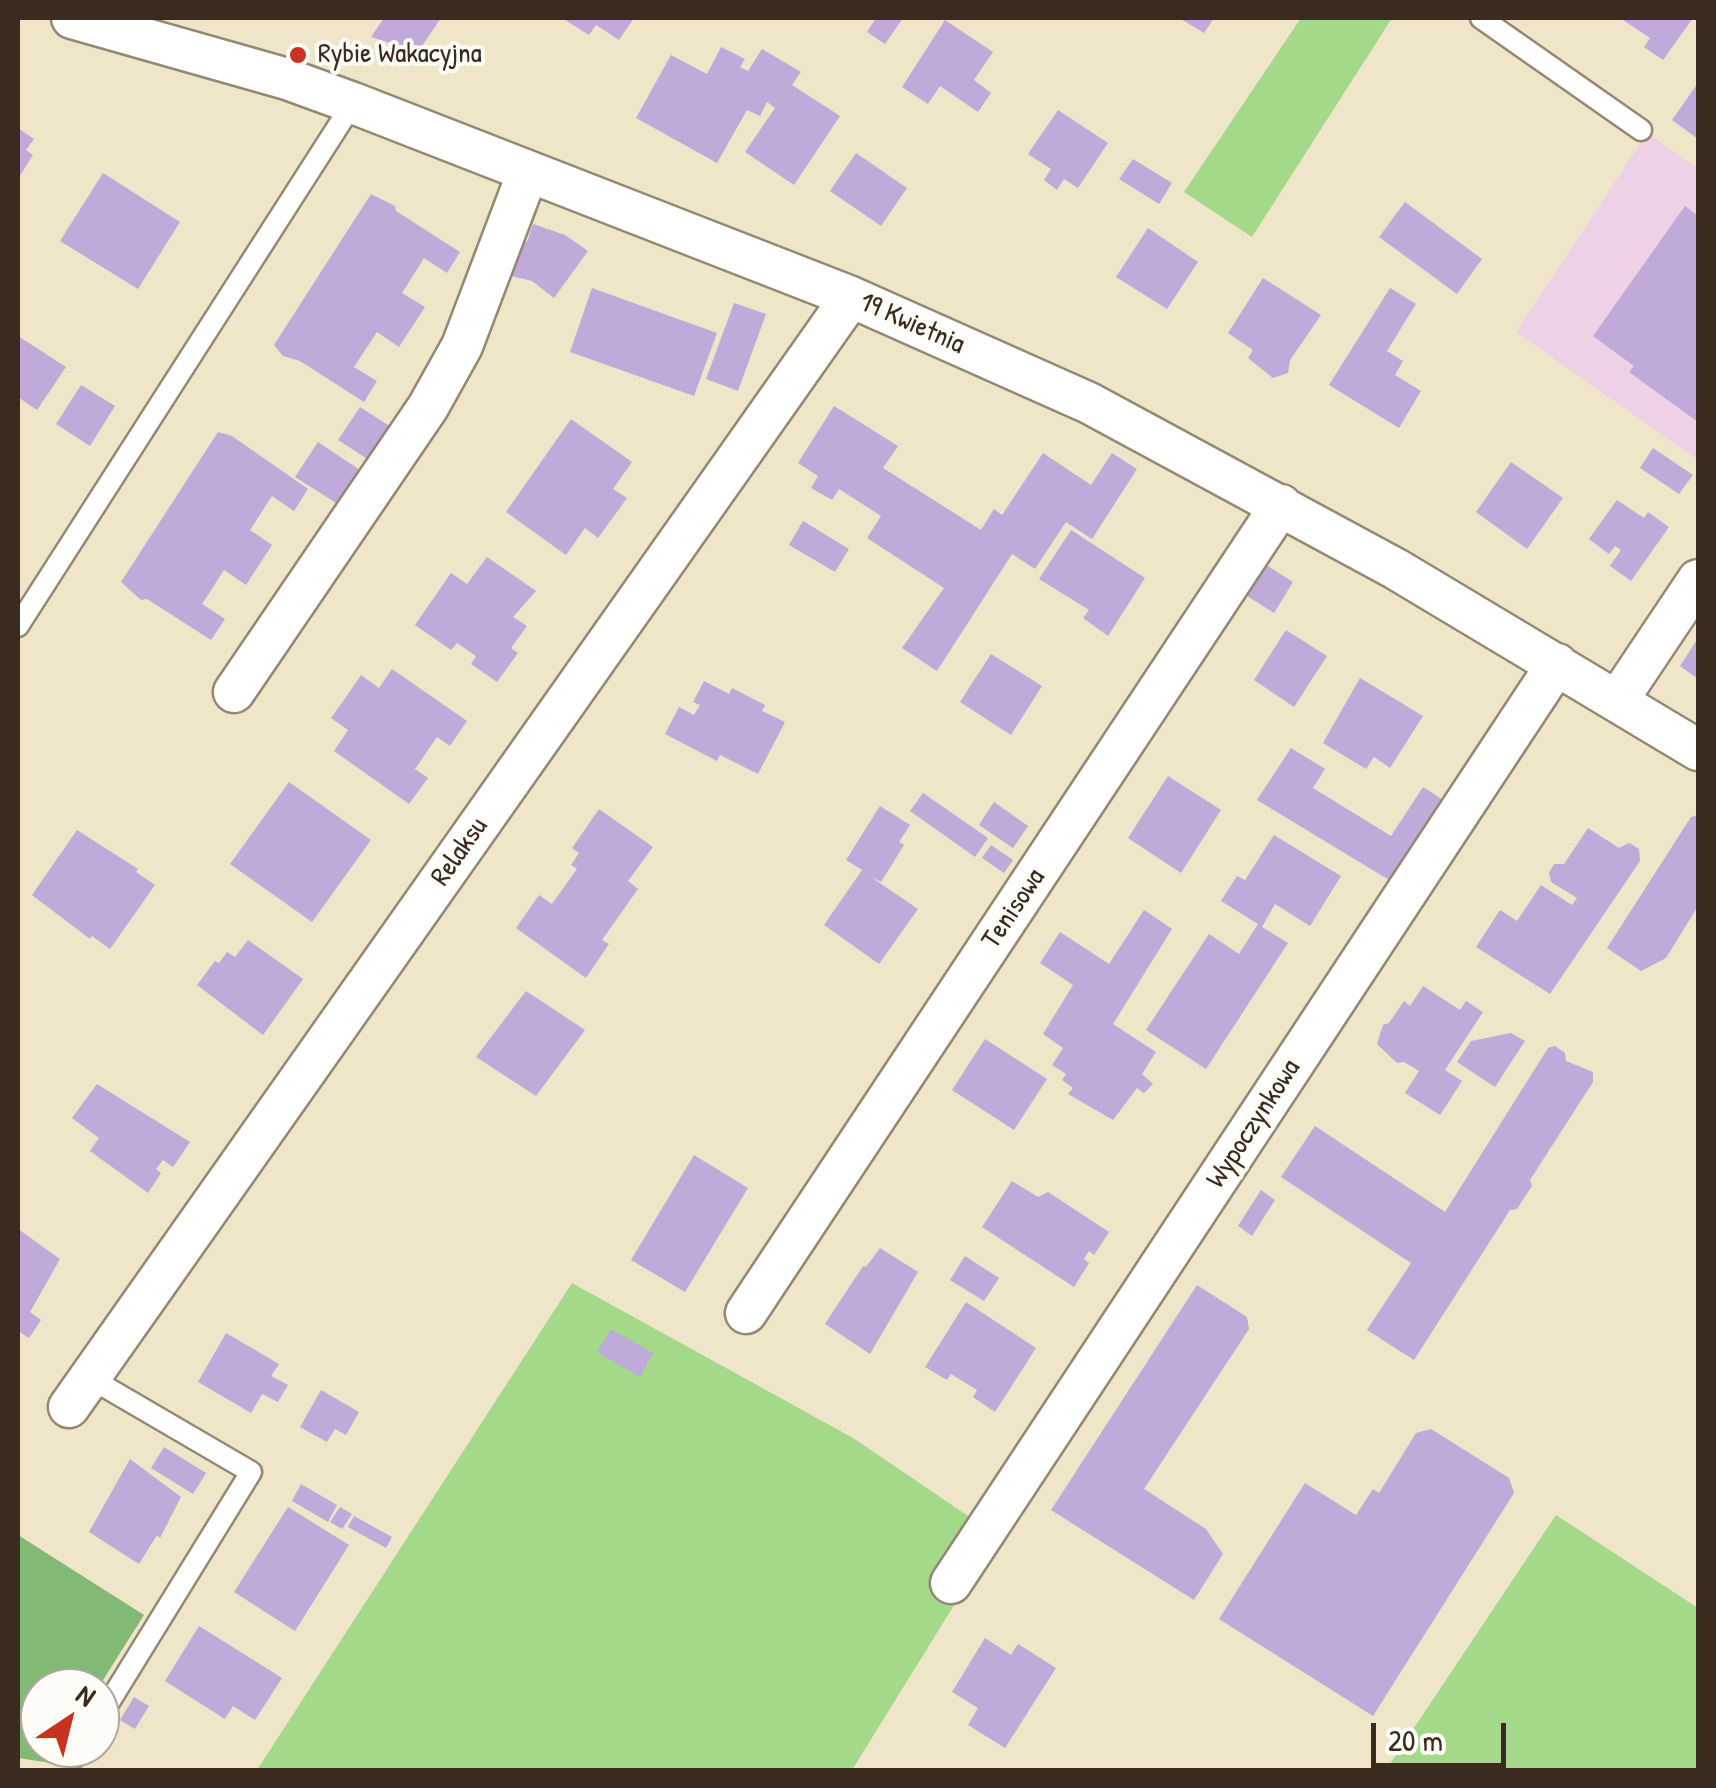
<!DOCTYPE html>
<html>
<head>
<meta charset="utf-8">
<style>
  body { margin:0 }
  #map { position:relative; width:1716px; height:1788px; overflow:hidden; background:#efe5c8; font-family:"Patrick Hand",sans-serif }
  canvas { display:block }
  .frame { position:absolute; inset:0; border:20px solid #3b2a1e; pointer-events:none }
  .north { position:absolute; left:20px; top:1668px; width:100px; height:100px; box-sizing:border-box; background:#fdfcf7; border:2px solid #afa8a0; border-radius:50%; rotate:35deg; font-size:28px; font-weight:700; line-height:40px; text-align:center; color:#3b2a1e }
  .north::after { content:''; display:block; margin:auto; width:35px; height:45px; background:#c8321e; clip-path:polygon(50% 0,100% 100%,50% 72%,0 100%) }
  .scale { position:absolute; left:1371px; top:1723px; width:135px; height:45px; box-sizing:border-box; border:5px solid #3b2a1e; border-top:0; padding-left:12px; font-size:30px; line-height:35px; white-space:nowrap; color:#3b2a1e; -webkit-text-stroke:8px #fdfcf7; paint-order:stroke }
</style>
</head>
<body>
<div id="map">
<canvas width="1716" height="1788"></canvas>
<div class="frame"></div>
<div class="north">N</div>
<div class="scale">20 m</div>
</div>
<script>
const ctx = document.querySelector('canvas').getContext('2d');
ctx.lineJoin = 'round';
function fillPath(path, color) { ctx.fillStyle = color; ctx.fill(path, 'evenodd'); }
const toPath = rows => new Path2D(rows.map(r => 'M' + r).join(''));
function trace(path, color, width, dash) { ctx.strokeStyle = color; ctx.lineWidth = width; ctx.lineCap = dash ? 'butt' : 'round'; ctx.setLineDash(dash || []); ctx.stroke(path); }
function label(font, color, halo, rows, align = 'center') {
  ctx.font = font + ' "Patrick Hand",sans-serif'; ctx.lineWidth = 8; ctx.setLineDash([]); ctx.textBaseline = 'middle'; ctx.strokeStyle = halo; ctx.fillStyle = color; for (const [text, x, y, turn = 0] of rows) {
    ctx.save(); ctx.translate(x, y); ctx.rotate((+turn || 0) * Math.PI / 180); ctx.textAlign = isNaN(turn) ? turn : align; if (halo) ctx.strokeText(text, 0, 0); ctx.fillText(text, 0, 0); ctx.restore();
  }
}
const built = toPath([
  [1647,133,1698,169,1698,460,1516,332]
]);
const green = toPath([
  [1301,18,1392,18,1252,237,1184,192],
  [572,1283,853,1438,971,1518,961,1594,852,1770,257,1770],
  [1556,1515,1698,1608,1698,1770,1386,1770]
]);
const forest = toPath([
  [18,1535,144,1615,98,1688,40,1688,40,1748,60,1748,51,1763,18,1758]
]);
const building = toPath([
  [384,18,441,18,418,52,371,37],
  [562,18,634,18,619,40,596,25,589,35],
  [876,18,903,18,885,44,867,32],
  [1179,18,1214,18,1204,33],
  [1620,18,1693,18,1663,60,1644,47,1650,38],
  [945,20,993,52,974,80,991,93,978,112,940,86,928,104,902,87],
  [721,47,745,59,740,67,748,71,762,49,801,72,792,85,840,116,794,185,745,152,775,108,767,102,760,116,747,110,717,163,636,118,671,55,707,74],
  [1698,83,1698,139,1672,120],
  [1058,110,1108,143,1078,188,1064,179,1057,190,1044,180,1051,169,1028,154],
  [18,128,34,139,26,150,33,155,18,179],
  [856,153,907,188,881,226,830,191],
  [1133,159,1172,183,1159,204,1119,179],
  [103,173,180,222,138,289,60,241],
  [371,194,395,206,396,211,460,252,447,273,424,258,402,293,425,307,399,347,377,332,354,367,377,381,364,402,300,361,283,356,274,345],
  [1405,202,1482,259,1457,294,1379,237],
  [1685,206,1698,216,1698,422,1629,372,1634,366,1593,336],
  [533,224,565,235,588,251,554,298,532,281,503,274,519,238,527,242],
  [1148,228,1198,262,1167,309,1116,277],
  [1263,278,1321,315,1290,360,1288,373,1273,378,1248,358,1253,350,1228,333],
  [592,288,717,333,694,396,570,352],
  [1390,288,1416,304,1387,351,1403,361,1395,375,1421,391,1399,428,1329,385],
  [734,303,766,314,738,391,706,379],
  [18,336,66,367,37,410,18,397],
  [81,385,115,406,90,446,56,424],
  [834,406,898,446,883,468,981,530,994,509,1002,515,1043,453,1091,485,1112,453,1137,469,1092,539,1066,522,1035,569,1012,554,937,671,902,648,944,588,867,538,881,516,839,489,832,500,811,488,818,476,798,463],
  [360,407,391,427,369,460,338,440],
  [571,419,632,462,613,489,627,498,598,538,585,528,566,555,506,512],
  [218,432,232,436,308,489,294,511,272,496,250,530,272,545,246,585,224,570,202,604,225,619,211,640,147,599,141,600,121,582],
  [318,442,363,472,341,506,295,477],
  [1653,448,1693,475,1679,494,1640,468],
  [1511,462,1563,498,1527,549,1476,512],
  [1617,500,1644,518,1648,512,1669,527,1631,581,1610,566,1621,550,1615,546,1609,554,1589,539],
  [803,521,849,549,835,572,789,545],
  [1071,530,1145,578,1108,636,1083,618,1089,610,1039,579],
  [487,557,536,591,513,617,527,626,511,648,518,653,497,682,471,664,476,656,457,643,451,650,415,625,451,573,467,584],
  [1263,563,1293,582,1274,613,1244,594],
  [1286,630,1327,656,1294,707,1254,680],
  [1698,638,1698,679,1680,666],
  [991,654,1042,686,1011,735,960,702],
  [392,669,467,721,450,746,437,737,415,769,428,778,409,804,334,751,348,730,331,718,346,697,361,675,379,688],
  [1360,678,1423,716,1390,768,1374,757,1366,769,1323,743],
  [704,681,729,694,732,688,765,705,762,711,785,722,758,774,720,755,717,761,665,734,679,707,694,715,700,705,693,702],
  [1291,748,1325,769,1313,788,1391,836,1423,787,1443,800,1394,883,1257,800],
  [1168,776,1221,810,1181,873,1128,838],
  [289,782,371,840,312,922,230,864],
  [923,793,988,838,975,857,910,811],
  [994,802,1028,826,1013,848,979,825],
  [880,806,910,825,899,842,904,845,881,882,871,877,918,909,879,964,824,925,862,870,846,860],
  [599,809,653,847,628,881,638,889,602,940,609,944,586,978,516,928,539,895,552,904,577,869,571,865,579,853,572,848],
  [1698,815,1698,906,1666,958,1641,971,1607,948,1691,817],
  [1588,828,1619,848,1629,843,1639,849,1640,861,1550,994,1476,947,1500,910,1517,921,1541,885,1572,905,1577,898,1551,882,1549,873,1554,864,1564,864],
  [77,830,138,869,136,872,155,885,110,949,92,936,90,939,32,895],
  [1274,835,1341,876,1310,926,1275,904,1262,927,1288,943,1206,1069,1146,1030,1209,934,1239,954,1258,924,1221,901,1237,876,1245,880],
  [991,845,1013,860,1004,873,982,858],
  [1144,910,1172,929,1113,1024,1156,1052,1142,1074,1153,1084,1144,1093,1137,1088,1113,1120,1068,1094,1073,1088,1062,1080,1066,1074,1052,1065,1063,1048,1043,1034,1073,985,1040,963,1060,932,1109,964],
  [248,940,303,979,263,1035,197,985,215,961,219,963,227,952,235,957],
  [1423,986,1460,1010,1466,1001,1483,1012,1445,1070,1462,1081,1440,1115,1405,1093,1419,1071,1404,1062,1397,1063,1377,1044,1383,1025,1389,1023,1404,1001,1410,1006],
  [526,991,585,1030,536,1096,476,1057],
  [1511,1033,1525,1041,1495,1087,1457,1062,1471,1041],
  [985,1039,1047,1079,1014,1130,952,1090],
  [1555,1046,1565,1053,1566,1061,1593,1072,1593,1082,1530,1180,1532,1186,1517,1209,1510,1210,1414,1360,1367,1330,1411,1263,1281,1177,1315,1126,1445,1212,1548,1048],
  [97,1084,190,1142,173,1167,163,1160,156,1169,161,1173,148,1193,90,1151,99,1138,72,1118],
  [694,1155,748,1188,685,1292,631,1260],
  [1012,1181,1038,1197,1048,1192,1109,1232,1094,1255,1089,1251,1084,1259,1089,1263,1074,1287,982,1227],
  [1261,1190,1275,1200,1252,1236,1238,1226],
  [18,1229,60,1259,30,1312,41,1320,29,1338,18,1331],
  [880,1248,918,1272,870,1354,825,1324,863,1266,866,1267],
  [965,1256,999,1278,984,1301,950,1280],
  [1197,1285,1247,1317,1249,1329,1144,1489,1206,1529,1223,1554,1194,1600,1051,1510],
  [966,1302,1036,1348,995,1412,973,1397,977,1390,951,1374,947,1380,925,1367],
  [611,1329,653,1353,640,1377,597,1352],
  [226,1333,279,1364,271,1376,288,1385,278,1402,262,1394,251,1413,198,1382],
  [321,1390,359,1412,346,1435,335,1429,327,1442,300,1427],
  [1431,1429,1509,1478,1514,1493,1373,1716,1219,1619,1305,1483,1356,1515,1373,1489,1379,1493,1416,1433],
  [164,1447,206,1473,193,1494,151,1468],
  [130,1459,181,1497,160,1538,157,1535,139,1564,89,1532],
  [301,1484,337,1505,328,1522,292,1501],
  [288,1507,349,1545,295,1631,234,1592],
  [340,1507,352,1514,342,1529,330,1522],
  [354,1516,392,1537,386,1548,348,1527],
  [199,1626,282,1678,255,1720,233,1706,225,1719,165,1681],
  [985,1638,1011,1655,1018,1644,1056,1668,1005,1748,968,1725,978,1708,952,1692],
  [134,1697,149,1706,135,1729,120,1720]
]);
const lane = toPath([
  [1481,18,1641,130],
  [18,626,353,103],
  [90,1378,251,1472,100,1717],
  [75,1757,81,1748]
]);
const street = toPath([
  [72,18,287,79,353,103,851,297,1089,403,1396,569,1698,750],
  [234,692,428,407,462,346,528,172],
  [1617,701,1698,580],
  [746,1313,1281,505],
  [69,1407,851,297],
  [951,1583,1557,664]
]);
const markers = [
  [298,55,10,"#c8321e"]
];
const poiNames = [
  ["Rybie Wakacyjna",318,55]
];
const streetNames = [
  ["19 Kwietnia",912,324,24],
  ["Relaksu",460,852,-55],
  ["Tenisowa",1014,909,-56],
  ["Wypoczynkowa",1254,1124,-57]
];
fillPath(built, '#eed0e7');
fillPath(green, '#a3d989');
fillPath(forest, '#82b975');
fillPath(building, '#bfaad9');
trace(lane, '#958873', 25);
trace(street, '#958873', 45);
trace(lane, '#fff', 20);
trace(street, '#fff', 40);
for (const [x, y, r, color] of markers) { const dot = new Path2D(); dot.arc(x, y, r, 0, 2 * Math.PI); ctx.fillStyle = color; ctx.fill(dot); trace(dot, '#fdfcf7', 4); }
label('28px', '#3b2a1e', '#fdfcf7', poiNames, 'left');
label('28px', '#3b2a1e', '#fdfcf7', streetNames);
</script>
</body>
</html>
